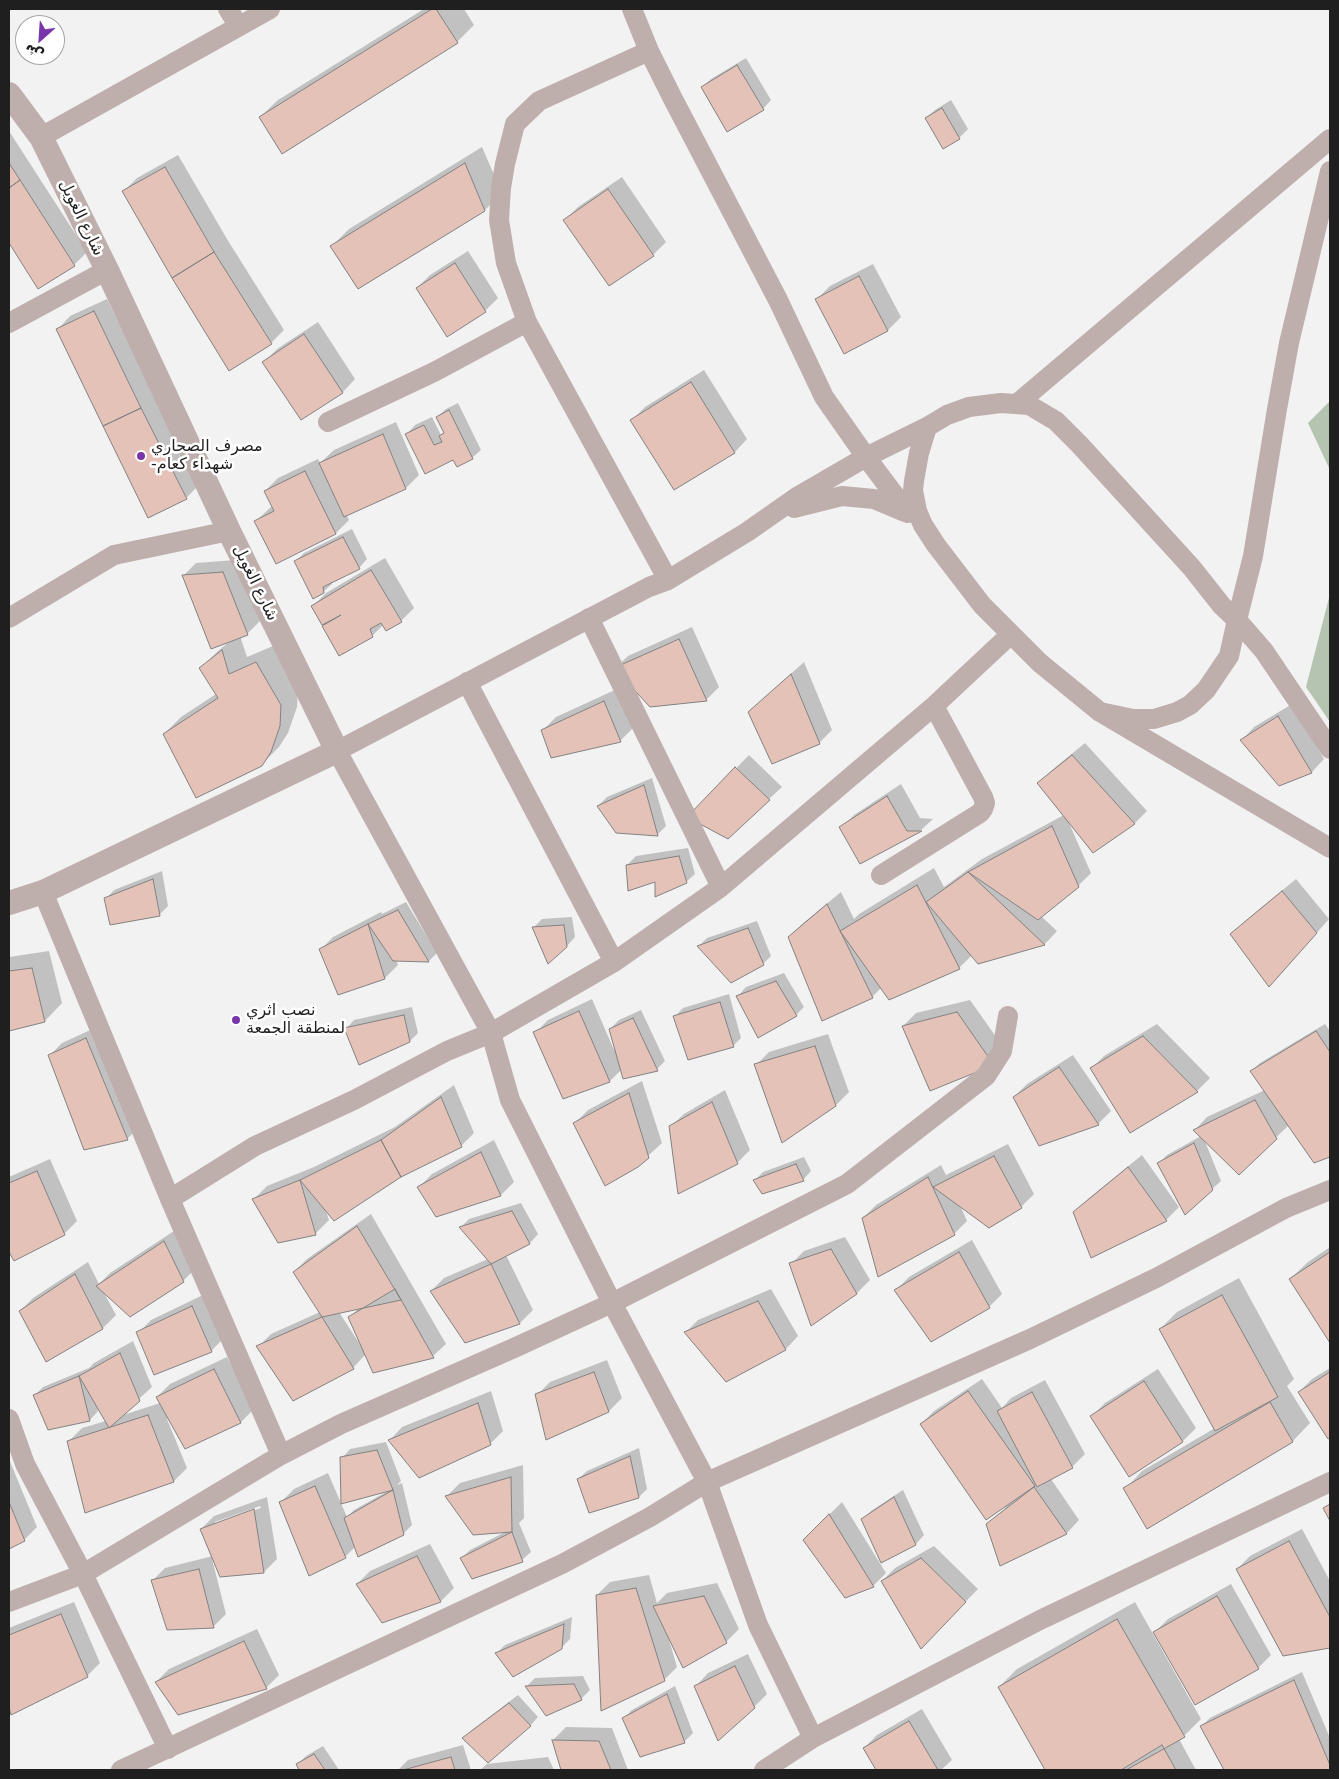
<!DOCTYPE html>
<html>
<head>
<meta charset="utf-8">
<style>
  body { margin:0 }
  #map { position:relative; width:1339px; height:1779px; overflow:hidden; background:#f2f2f3; font-family:"DejaVu Sans","Noto Naskh Arabic",sans-serif }
  canvas { display:block }
  .frame { position:absolute; inset:0; border:10px solid #1f1f20; pointer-events:none }
  .north { position:absolute; left:15px; top:15px; width:50px; height:50px; box-sizing:border-box; background:#fff; border:1px solid #a5a5a6; border-radius:50%; rotate:206deg; font-size:14px; font-weight:700; line-height:20px; text-align:center; color:#1f1f20 }
  .north::after { content:''; display:block; margin:auto; width:18px; height:22px; background:#7936aa; clip-path:polygon(50% 0,100% 100%,50% 72%,0 100%) }
</style>
</head>
<body>
<div id="map">
<canvas width="1339" height="1779"></canvas>
<div class="frame"></div>
<div class="north">ش</div>
</div>
<script>
const ctx = document.querySelector('canvas').getContext('2d');
ctx.lineJoin = 'round';
function fillPath(path, color) { ctx.fillStyle = color; ctx.fill(path, 'evenodd'); }
const toPath = rows => new Path2D(rows.map(r => 'M' + r).join(''));
function trace(path, color, width, dash) { ctx.strokeStyle = color; ctx.lineWidth = width; ctx.lineCap = dash ? 'butt' : 'round'; ctx.setLineDash(dash || []); ctx.stroke(path); }
function label(font, color, halo, rows, align = 'center') {
  ctx.font = font + ' "DejaVu Sans","Noto Naskh Arabic",sans-serif'; ctx.lineWidth = 5; ctx.setLineDash([]); ctx.textBaseline = 'middle'; ctx.strokeStyle = halo; ctx.fillStyle = color; for (const [text, x, y, turn = 0] of rows) {
    ctx.save(); ctx.translate(x, y); ctx.rotate((+turn || 0) * Math.PI / 180); ctx.textAlign = isNaN(turn) ? turn : align; if (halo) ctx.strokeText(text, 0, 0); ctx.fillText(text, 0, 0); ctx.restore();
  }
}
const green = toPath([
  [1330,401,1330,470,1308,423],
  [1330,594,1330,722,1306,687]
]);
const shadow = toPath([
  [424,9,464,9,474,25,457,42,260,117,278,100],
  [746,58,771,100,763,109,702,87,711,79],
  [951,100,968,129,959,138,926,118,935,110],
  [9,131,87,252,74,265,38,287,9,241],
  [482,147,502,193,485,210,332,246,349,229],
  [178,155,227,239,284,330,271,343,124,191,137,178],
  [622,177,666,242,653,255,565,220,578,207],
  [468,251,498,298,485,311,417,288,430,275],
  [873,264,901,317,888,330,845,352,817,299,830,286],
  [107,299,199,485,186,498,58,329,70,316],
  [318,322,355,379,343,392,301,419,264,362,277,349],
  [704,370,747,439,735,452,675,489,632,420,645,407],
  [458,403,481,450,472,458,454,458,407,434,415,425,432,417,441,435,445,432,437,417,446,409],
  [396,422,419,475,406,488,346,514,349,520,336,533,276,562,256,521,272,506,265,491,278,478,318,459,320,463,334,450],
  [352,529,367,559,359,568,332,581,332,584,323,592,296,561,304,553],
  [385,558,414,608,401,621,386,629,383,625,372,636,340,655,313,606,326,593],
  [235,560,260,621,247,634,240,636,247,657,273,646,298,687,297,707,288,733,279,747,261,765,164,734,181,717,216,694,201,668,218,651,230,641,183,576,196,563],
  [692,627,719,687,706,700,615,668,628,656],
  [804,662,832,730,819,743,763,699],
  [617,689,633,728,620,741,543,730,556,717],
  [1292,704,1324,759,1312,772,1279,785,1242,740,1254,727],
  [1085,743,1147,811,1134,824,1069,823,1091,873,1078,886,1041,916,1057,931,1045,944,979,962,972,955,959,968,882,987,872,997,823,1019,789,937,802,924,841,892,854,919,859,914,934,868,944,887,982,859,1064,815,1039,783,1052,770],
  [749,755,782,787,769,799,689,817],
  [652,778,666,826,658,834,617,832,598,806,607,797],
  [901,784,920,818,933,819,921,830,860,862,841,828,854,815],
  [688,848,695,874,686,882,627,865,636,856],
  [162,871,168,906,159,915,106,899,114,890],
  [1296,879,1329,919,1282,972,1232,934,1245,921],
  [406,902,437,953,429,961,396,960,398,965,385,978,320,950,333,937,381,912,382,914],
  [572,917,575,937,567,946,534,927,542,919],
  [757,921,771,956,763,964,699,946,707,938],
  [49,951,62,1003,45,1021,9,1030,9,957],
  [784,973,804,1007,796,1015,738,996,746,987],
  [729,994,741,1038,733,1046,674,1017,683,1008],
  [592,999,614,1050,616,1049,610,1029,619,1020,641,1010,665,1061,657,1069,621,1070,610,1081,535,1033,548,1020],
  [970,1000,1006,1051,993,1064,903,1026,916,1013],
  [412,1007,418,1033,410,1041,346,1029,354,1020],
  [1157,1024,1210,1078,1197,1091,1130,1131,1091,1069,1104,1056],
  [1325,1024,1330,1031,1330,1155,1315,1162,1289,1125,1239,1173,1204,1139,1221,1181,1212,1189,1159,1163,1167,1155,1201,1136,1195,1130,1207,1117,1265,1090,1252,1071,1260,1063],
  [99,1026,140,1126,127,1139,49,1056,62,1043],
  [828,1034,849,1092,836,1105,783,1141,756,1065,769,1052],
  [1073,1055,1111,1111,1098,1124,1014,1097,1027,1084],
  [642,1081,662,1143,637,1166,575,1123,588,1110],
  [454,1085,474,1133,461,1146,325,1208,329,1220,316,1233,279,1241,254,1199,267,1186,314,1167,395,1127],
  [725,1090,750,1150,737,1163,670,1127,684,1114],
  [494,1140,514,1182,501,1195,437,1216,419,1187,432,1174],
  [1008,1144,1034,1194,1021,1207,960,1205,967,1221,954,1234,863,1218,876,1205,941,1165,946,1175],
  [1142,1155,1179,1207,1166,1220,1092,1256,1075,1212,1088,1199],
  [804,1157,811,1171,803,1180,755,1180,763,1172],
  [50,1159,77,1221,64,1234,14,1260,9,1249,9,1177],
  [521,1203,538,1234,530,1243,506,1255,533,1310,520,1323,465,1342,431,1291,444,1278,488,1259,461,1227,469,1219],
  [371,1214,446,1344,433,1356,374,1371,366,1354,353,1368,258,1347,271,1334,320,1312,294,1272,307,1259],
  [359,1308,350,1317,362,1346,361,1346,339,1312],
  [177,1229,196,1268,183,1281,103,1291,116,1315,103,1328,46,1360,20,1311,33,1298,88,1262,99,1284,110,1273],
  [845,1237,870,1280,857,1293,811,1324,791,1264,804,1251],
  [972,1240,1002,1294,989,1307,896,1290,909,1277],
  [1330,1247,1330,1341,1290,1279,1308,1262],
  [1239,1278,1294,1379,1287,1386,1310,1423,1293,1441,1147,1527,1125,1489,1142,1471,1215,1428,1160,1329,1177,1312],
  [771,1289,798,1336,786,1349,686,1332,698,1320],
  [205,1294,224,1338,211,1351,138,1333,151,1320],
  [133,1341,152,1387,120,1416,160,1403,157,1397,170,1384,227,1357,254,1409,241,1422,185,1447,169,1418,167,1419,187,1468,174,1481,86,1512,69,1441,82,1428,106,1421,97,1405,98,1411,90,1420,34,1396,43,1387,89,1368,94,1363],
  [607,1360,622,1398,609,1411,537,1395,550,1382],
  [1330,1368,1330,1436,1328,1437,1299,1392,1312,1379],
  [1158,1369,1196,1428,1183,1441,1129,1475,1092,1416,1105,1403],
  [982,1379,1002,1408,1011,1398,1045,1380,1085,1454,1072,1467,1051,1479,1079,1520,1067,1533,1001,1564,988,1525,1006,1507,921,1424,934,1411],
  [491,1391,503,1431,490,1444,390,1440,402,1427],
  [386,1442,401,1481,397,1485,402,1483,412,1525,403,1534,356,1546,345,1557,281,1502,294,1489,328,1473,347,1517,354,1510,386,1492,342,1458,350,1449],
  [639,1448,647,1489,639,1497,578,1479,587,1471],
  [9,1459,37,1527,24,1540,9,1548],
  [523,1465,524,1518,519,1523,531,1552,522,1560,462,1558,470,1550,507,1531,447,1496,460,1483],
  [903,1490,924,1535,916,1544,882,1562,863,1519,871,1511],
  [267,1497,277,1559,264,1572,212,1559,226,1614,213,1627,152,1581,165,1568,213,1556,201,1529,214,1516],
  [260,1506,261,1508,215,1524,215,1522],
  [842,1502,886,1573,873,1586,804,1540],
  [1302,1529,1330,1581,1330,1646,1283,1655,1237,1569,1250,1556],
  [430,1544,454,1588,441,1601,382,1621,357,1584,370,1571],
  [934,1546,978,1589,921,1647,882,1581,895,1568],
  [649,1575,657,1603,667,1593,717,1583,739,1629,726,1642,668,1636,677,1667,664,1680,597,1595,610,1582],
  [1231,1584,1271,1655,1258,1668,1155,1632,1168,1619],
  [74,1602,100,1663,87,1676,11,1713,9,1701,9,1628],
  [1135,1602,1201,1719,1184,1736,1179,1739,1196,1770,1047,1770,999,1687,1017,1669],
  [572,1617,570,1639,561,1648,497,1653,505,1645],
  [257,1629,279,1675,266,1688,156,1682,169,1669],
  [748,1654,767,1694,754,1707,696,1686,708,1673],
  [1302,1672,1330,1738,1330,1770,1225,1770,1202,1726,1210,1718],
  [583,1676,590,1690,581,1699,527,1686,535,1678],
  [675,1686,693,1733,684,1742,624,1718,632,1710],
  [518,1695,538,1717,530,1726,464,1738,472,1730],
  [922,1709,952,1760,941,1770,877,1770,864,1748,877,1735],
  [566,1727,612,1728,628,1770,562,1770,553,1740],
  [463,1745,471,1770,398,1770,408,1760],
  [323,1746,339,1770,301,1770,297,1765,306,1756],
  [548,1757,554,1770,480,1770,487,1764]
]);
const building = toPath([
  [432,9,436,9,458,43,282,154,259,117,432,9],
  [737,65,764,110,727,132,701,87,737,65],
  [942,108,960,139,943,149,925,118,942,108],
  [9,163,20,180,9,188,9,163],
  [465,163,485,211,358,289,330,246,465,163],
  [165,167,214,252,172,278,122,191,165,167],
  [20,180,75,266,38,289,9,243,9,188,20,180],
  [608,189,654,256,609,286,563,220,608,189],
  [214,252,272,344,229,371,172,278,214,252],
  [455,263,486,312,447,337,416,288,455,263],
  [859,276,888,331,844,354,815,299,859,276],
  [94,311,141,408,103,426,56,329,94,311],
  [304,334,343,393,301,420,262,362,304,334],
  [691,382,735,453,674,490,630,420,691,382],
  [141,408,187,499,148,518,103,426,141,408],
  [449,410,473,459,457,467,453,460,425,474,405,434,424,425,434,445,442,442,439,436,444,433,436,417,449,410],
  [383,434,406,489,344,517,319,463,383,434],
  [305,471,336,534,276,564,254,521,274,511,264,491,305,471],
  [343,537,360,569,323,587,324,593,313,599,294,561,343,537],
  [371,570,402,622,386,631,381,623,370,629,373,637,339,656,322,626,341,615,322,625,311,606,371,570],
  [223,572,248,635,211,649,182,575,223,572],
  [679,639,707,701,650,707,614,668,679,639],
  [222,650,229,674,256,662,281,705,280,726,271,752,262,766,196,798,163,734,218,698,199,668,222,650],
  [791,674,820,744,772,764,748,712,791,674],
  [604,701,621,742,551,758,541,730,604,701],
  [1278,716,1312,773,1279,786,1240,740,1278,716],
  [1072,755,1135,824,1093,853,1037,783,1072,755],
  [735,767,770,800,728,839,687,817,735,767],
  [644,785,658,836,616,833,597,806,644,785],
  [887,796,907,831,922,831,860,864,839,827,887,796],
  [1052,826,1079,887,1038,920,968,872,1052,826],
  [679,856,687,883,655,897,655,882,628,891,626,865,679,856],
  [968,872,1045,945,978,964,926,902,968,872],
  [153,879,160,916,110,925,104,898,153,879],
  [917,885,960,969,889,1000,840,931,917,885],
  [1282,891,1317,933,1269,987,1230,934,1282,891],
  [827,904,873,998,822,1021,788,937,827,904],
  [398,910,429,962,393,961,368,924,398,910],
  [368,924,385,979,338,995,319,949,368,924],
  [564,925,567,947,548,964,532,927,564,925],
  [748,928,764,965,731,983,697,946,748,928],
  [32,968,45,1022,9,1031,9,971,32,968],
  [776,981,797,1016,758,1038,736,996,776,981],
  [720,1002,734,1047,688,1060,673,1016,720,1002],
  [579,1011,610,1082,563,1099,533,1032,579,1011],
  [957,1012,994,1065,930,1091,902,1026,957,1012],
  [404,1015,410,1042,359,1065,344,1028,404,1015],
  [633,1018,658,1071,623,1079,609,1029,633,1018],
  [1316,1031,1330,1052,1330,1157,1314,1163,1250,1071,1316,1031],
  [1143,1036,1198,1092,1130,1133,1090,1068,1143,1036],
  [86,1038,128,1140,84,1150,48,1055,86,1038],
  [815,1046,836,1106,782,1143,754,1064,815,1046],
  [1059,1067,1099,1125,1039,1146,1013,1097,1059,1067],
  [629,1093,649,1158,638,1167,605,1186,573,1123,629,1093],
  [441,1097,462,1147,401,1177,381,1140,441,1097],
  [1255,1100,1277,1139,1239,1175,1193,1130,1255,1100],
  [712,1102,738,1164,678,1194,669,1126,712,1102],
  [381,1140,401,1177,334,1221,300,1180,381,1140],
  [1194,1143,1213,1190,1185,1215,1157,1163,1194,1143],
  [481,1152,501,1196,436,1217,417,1187,481,1152],
  [994,1156,1022,1208,989,1228,933,1187,994,1156],
  [796,1164,804,1181,762,1194,753,1180,796,1164],
  [1128,1167,1167,1221,1091,1258,1073,1212,1128,1167],
  [37,1171,65,1235,14,1261,9,1252,9,1183,37,1171],
  [928,1177,955,1235,878,1277,862,1218,928,1177],
  [300,1180,316,1235,278,1243,252,1199,300,1180],
  [512,1211,530,1244,491,1264,459,1227,512,1211],
  [357,1226,401,1300,322,1317,293,1272,357,1226],
  [164,1241,184,1282,130,1317,96,1286,164,1241],
  [831,1249,857,1294,811,1326,789,1263,831,1249],
  [959,1252,990,1308,931,1342,894,1290,959,1252],
  [1330,1252,1330,1343,1289,1279,1330,1252],
  [491,1264,520,1324,465,1343,430,1291,491,1264],
  [75,1274,103,1329,46,1362,19,1311,75,1274],
  [395,1289,434,1358,373,1373,348,1317,395,1289],
  [1222,1295,1278,1397,1215,1431,1159,1329,1222,1295],
  [758,1301,786,1350,726,1382,684,1332,758,1301],
  [192,1306,212,1352,154,1375,136,1332,192,1306],
  [322,1317,354,1369,293,1401,256,1346,322,1317],
  [120,1353,140,1401,109,1428,79,1376,120,1353],
  [214,1369,241,1423,185,1449,156,1397,214,1369],
  [594,1372,609,1412,546,1440,535,1394,594,1372],
  [1330,1372,1330,1438,1328,1439,1298,1392,1330,1372],
  [79,1376,90,1421,48,1430,33,1395,79,1376],
  [1144,1381,1183,1442,1129,1477,1090,1416,1144,1381],
  [968,1391,1035,1486,986,1520,920,1424,968,1391],
  [1032,1392,1073,1468,1037,1487,997,1411,1032,1392],
  [1270,1402,1293,1442,1147,1529,1123,1488,1270,1402],
  [478,1403,491,1445,419,1478,388,1440,478,1403],
  [148,1415,174,1482,85,1513,67,1441,148,1415],
  [377,1450,393,1490,341,1504,340,1457,377,1450],
  [630,1456,639,1498,589,1513,577,1479,630,1456],
  [511,1477,512,1532,473,1535,445,1496,511,1477],
  [315,1486,346,1558,309,1576,279,1502,315,1486],
  [1034,1487,1067,1534,1000,1566,986,1524,1034,1487],
  [393,1490,404,1535,358,1557,344,1518,393,1490],
  [894,1497,916,1545,881,1563,861,1519,894,1497],
  [9,1502,25,1541,9,1549,9,1502],
  [1330,1504,1330,1521,1323,1508,1330,1504],
  [254,1509,264,1573,220,1577,200,1529,254,1509],
  [829,1514,874,1587,845,1598,803,1540,829,1514],
  [512,1532,523,1562,472,1579,460,1558,512,1532],
  [1289,1541,1330,1617,1330,1648,1283,1656,1236,1569,1289,1541],
  [417,1556,441,1602,382,1623,356,1584,417,1556],
  [921,1558,966,1602,921,1649,881,1581,921,1558],
  [199,1569,214,1628,167,1630,151,1580,199,1569],
  [636,1588,665,1681,601,1711,596,1595,636,1588],
  [704,1596,727,1643,683,1668,653,1606,704,1596],
  [1217,1596,1259,1669,1195,1705,1153,1632,1217,1596],
  [61,1614,88,1677,11,1715,9,1707,9,1635,61,1614],
  [1117,1619,1185,1737,1126,1770,1045,1770,998,1687,1117,1619],
  [564,1624,562,1649,513,1677,495,1653,564,1624],
  [244,1641,267,1689,178,1715,155,1682,244,1641],
  [735,1666,755,1708,718,1741,694,1686,735,1666],
  [1294,1680,1330,1765,1330,1770,1224,1770,1200,1726,1294,1680],
  [574,1684,582,1700,546,1716,525,1686,574,1684],
  [667,1694,685,1743,640,1757,622,1718,667,1694],
  [509,1703,531,1726,488,1763,462,1738,509,1703],
  [909,1721,938,1770,876,1770,863,1748,909,1721],
  [552,1740,599,1741,611,1770,561,1770,552,1740],
  [1162,1745,1176,1770,1121,1770,1162,1745],
  [314,1754,325,1770,299,1770,296,1764,314,1754],
  [451,1757,455,1770,403,1770,451,1757]
]);
const minor = toPath([
  [228,9,238,25],
  [632,9,649,51,672,97,778,300,824,397,866,457,908,513],
  [41,137,270,9],
  [1330,171,1289,343,1277,409,1253,556,1237,620,1264,651,1330,749],
  [527,322,506,263,499,220,501,188,505,164,515,124,539,101,649,51],
  [9,323,107,270],
  [1018,403,1330,139],
  [328,422,434,372,527,322,668,580],
  [927,427,919,453,914,481,913,490,917,511,923,525,936,545,982,605,1040,663,1100,712,1330,848],
  [794,508,842,496,874,499,905,512],
  [9,618,114,555,229,531],
  [589,618,721,887,934,706,983,797,985,803,983,809,980,813,881,875],
  [467,682,614,962],
  [934,706,1011,634],
  [43,892,170,1199,281,1455,341,1424,514,1348,612,1303,847,1184,986,1076,1002,1051,1008,1016],
  [170,1199,255,1146,354,1100,447,1051,491,1033,614,962,721,887],
  [9,1419,25,1464,83,1574,168,1749],
  [9,1602,83,1574,281,1455],
  [813,1738,1040,1620,1330,1482],
  [121,1770,562,1564,650,1517,707,1482,1030,1339,1158,1277,1286,1208,1330,1190],
  [764,1770,813,1738,758,1625,707,1482,612,1303,510,1100,491,1033,337,751,649,587,668,580,747,532,797,497,866,457,927,427,947,415,969,407,1001,403,1029,405,1056,421,1079,444,1192,568,1222,606,1237,620,1229,656,1206,690,1190,705,1177,712,1154,719,1133,719,1100,712]
]);
const tertiary = toPath([
  [9,94,41,137,107,270,229,531,337,751,43,892,9,903]
]);
const markers = [
  [141,456,5,"#7936aa"],
  [236,1020,5,"#7936aa"]
];
const streetNames = [
  ["شارع الغويل",81,218,64],
  ["شارع الغويل",255,583,64]
];
const poiNames = [
  ["مصرف الصحاري",151,447],
  ["-شهداء كعام",151,465],
  ["نصب اثري",246,1011],
  ["لمنطقة الجمعة",246,1029]
];
fillPath(green, '#b4c4b0');
fillPath(shadow, '#0003');
fillPath(building, '#e4c2b8');
trace(building, '#828181', 1);
trace(minor, '#bfafac', 20);
trace(tertiary, '#bfafac', 24);
for (const [x, y, r, color] of markers) { const dot = new Path2D(); dot.arc(x, y, r, 0, 2 * Math.PI); ctx.fillStyle = color; ctx.fill(dot); trace(dot, '#fff', 2); }
label('16px', '#1f1f20', '#fff', streetNames);
label('16px', '#1f1f20', '#fff', poiNames, 'left');
</script>
</body>
</html>
